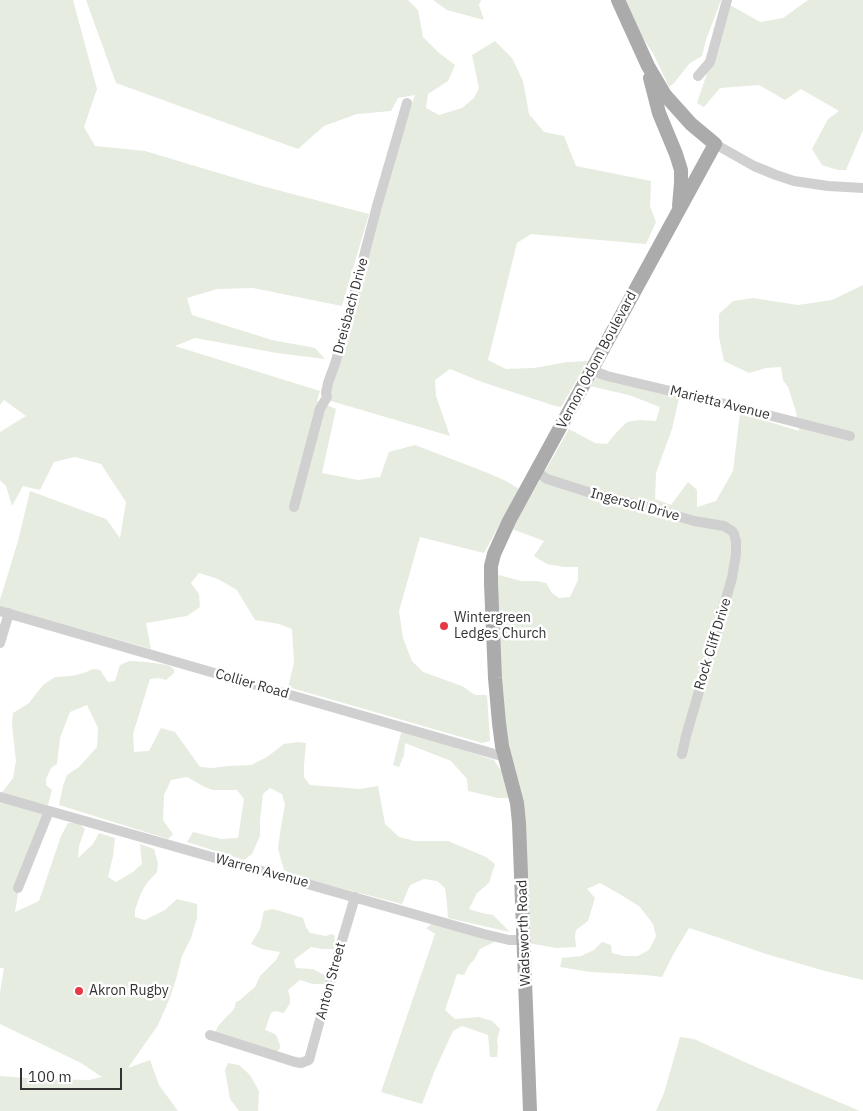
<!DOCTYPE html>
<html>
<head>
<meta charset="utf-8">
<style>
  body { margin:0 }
  #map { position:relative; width:863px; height:1111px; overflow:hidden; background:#fff; font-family:"IBM Plex Sans",sans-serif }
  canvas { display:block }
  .scale { position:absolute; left:20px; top:1068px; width:102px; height:22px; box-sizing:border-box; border:2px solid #333; border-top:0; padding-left:6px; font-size:15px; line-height:18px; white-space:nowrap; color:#333; -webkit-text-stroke:4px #fff; paint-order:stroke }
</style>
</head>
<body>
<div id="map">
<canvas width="863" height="1111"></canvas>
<div class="scale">100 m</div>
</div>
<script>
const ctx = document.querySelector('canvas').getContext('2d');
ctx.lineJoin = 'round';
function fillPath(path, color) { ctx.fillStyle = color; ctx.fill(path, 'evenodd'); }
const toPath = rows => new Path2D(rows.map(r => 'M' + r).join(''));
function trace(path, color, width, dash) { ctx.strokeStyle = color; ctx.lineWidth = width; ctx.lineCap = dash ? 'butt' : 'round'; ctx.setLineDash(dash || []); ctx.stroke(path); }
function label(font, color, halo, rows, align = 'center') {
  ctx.font = font + ' "IBM Plex Sans",sans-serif'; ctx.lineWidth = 5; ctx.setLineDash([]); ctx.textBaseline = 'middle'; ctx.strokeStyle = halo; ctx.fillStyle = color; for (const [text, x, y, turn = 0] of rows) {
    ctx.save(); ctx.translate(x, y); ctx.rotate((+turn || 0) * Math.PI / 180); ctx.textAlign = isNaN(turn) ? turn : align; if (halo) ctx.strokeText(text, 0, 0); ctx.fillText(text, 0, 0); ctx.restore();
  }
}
const green = toPath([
  [0,0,73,0,97,89,84,127,95,146,145,151,262,186,369,214,342,306,253,288,217,289,187,298,192,315,272,340,315,348,325,359,277,353,195,338,175,346,320,391,317,401,336,409,322,473,358,480,380,477,389,452,415,445,488,473,506,481,519,489,484,553,420,537,399,611,403,638,412,661,423,672,462,686,475,695,487,695,490,741,482,743,288,687,294,663,292,629,279,624,255,620,237,590,218,579,199,573,191,583,199,594,200,607,187,616,146,623,151,649,0,606,0,600,18,541,30,491,106,519,120,538,126,502,101,464,75,457,54,462,40,490,23,486,12,506,6,486,0,480,0,432,26,416,4,400,0,405],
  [86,0,408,0,418,10,423,37,439,53,455,65,448,81,428,94,426,108,439,115,462,108,474,98,479,88,472,55,495,41,512,58,523,81,529,114,544,132,564,136,576,166,651,181,650,206,656,222,646,244,531,234,517,243,488,360,506,369,534,368,568,362,588,361,561,407,555,406,482,382,450,369,435,380,436,396,450,436,331,401,330,388,398,146,415,95,398,98,391,111,357,114,324,126,298,149,116,83],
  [433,0,481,0,479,5,484,20,447,10],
  [623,0,721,0,706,40,702,56,690,63,674,83,669,87,653,53,631,21],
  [808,0,863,0,863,130,846,170,838,170,822,165,812,149,828,119,839,111,801,89,785,100,759,85,720,88,704,107,697,103,730,5,760,22,783,18],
  [863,285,863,980,825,971,766,954,717,937,689,928,674,953,662,977,646,975,590,972,560,967,562,958,581,956,594,950,602,942,611,945,612,953,624,956,638,956,649,950,656,936,653,924,640,907,623,896,600,883,587,889,595,898,588,921,576,930,575,936,576,947,556,948,528,943,521,814,515,767,506,750,491,573,521,581,536,581,546,583,552,593,559,598,570,597,578,580,578,567,564,567,547,564,534,556,544,541,512,529,569,429,595,443,607,444,616,433,627,422,640,420,656,421,660,407,629,395,590,386,597,377,679,398,672,429,656,473,655,499,671,505,688,482,697,490,697,507,716,501,733,471,740,413,799,431,796,412,788,387,783,380,781,367,766,368,749,373,724,361,719,337,719,314,733,301,753,298,798,305,832,300],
  [129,661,146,662,168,665,174,669,174,673,166,680,159,678,150,679,133,734,134,752,149,751,161,728,175,732,200,767,213,768,228,766,251,765,267,757,284,744,297,742,306,743,304,765,304,777,310,785,360,789,378,786,385,824,399,837,415,841,448,841,486,857,495,864,489,883,477,893,469,909,482,913,493,915,510,932,448,918,447,903,445,888,437,881,424,879,410,885,402,904,298,877,284,870,278,849,280,833,285,804,282,794,270,788,263,794,260,820,260,836,252,854,244,860,187,842,193,832,221,839,238,838,244,799,237,790,213,790,205,787,187,777,171,780,164,795,163,820,173,834,168,839,59,805,63,786,67,775,79,767,97,747,98,728,87,705,70,712,60,738,57,764,51,768,46,779,46,785,52,790,48,805,1,794,13,778,16,761,12,724,13,713,29,703,43,685,55,677,71,676,84,673,93,669,100,670,108,682,115,681,120,665],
  [402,729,494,760,500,769,503,771,509,798,498,798,468,791,467,779,451,761,405,743,404,755,399,767,393,765],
  [1,802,43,814,22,868,15,912,39,901,61,836,68,823,78,823,85,829,79,846,78,858,93,844,99,833,115,838,113,856,108,877,116,882,133,872,142,864,140,844,154,849,158,863,157,872,147,883,141,893,135,910,135,917,145,920,165,910,177,899,197,904,197,918,191,938,182,956,176,979,169,1000,158,1025,128,1068,150,1060,159,1085,178,1111,0,1111,0,1076,40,1079,89,1080,102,1077,81,1063,0,1024,0,993,4,968,0,968,0,803],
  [273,909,303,918,306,927,310,933,326,936,332,934,335,936,334,949,323,949,311,947,294,960,296,968,313,969,326,976,324,984,313,984,300,980,288,990,290,997,290,1003,284,1013,275,1011,271,1013,265,1030,275,1034,277,1037,280,1045,280,1048,276,1053,215,1033,218,1026,234,1009,236,1002,240,1000,255,987,260,976,276,960,280,952,262,949,251,944,260,929,264,911],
  [435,922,496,941,480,949,474,960,469,965,464,975,457,974,445,1010,455,1019,479,1017,492,1021,500,1029,497,1040,498,1047,497,1057,490,1057,488,1035,462,1026,453,1031,435,1070,422,1104,381,1092,435,934,426,928],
  [680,1037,694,1039,758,1068,860,1111,656,1111,664,1093],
  [228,1063,239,1065,250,1075,259,1091,258,1111,239,1111,230,1099,225,1070]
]);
const minor = toPath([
  [698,76,710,62,727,0],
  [715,144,754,166,776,175,794,181,828,186,863,188],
  [591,370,607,376,721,403,850,436],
  [536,471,547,479,591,493,647,507,694,521,724,526,732,531,734,534,736,541,736,554,732,578,686,736,682,754],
  [294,507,320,409,327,397,326,393,328,383,335,364,351,306,377,206,407,103],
  [0,611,505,757],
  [0,643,9,613],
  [0,797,484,934,509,940,524,940],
  [18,888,49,811],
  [210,1035,295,1062,301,1063,309,1060,338,954,355,897]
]);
const major = toPath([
  [650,78,659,113,676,154,681,170,681,183,679,206],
  [530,1111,519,823,517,803,502,746,499,723,495,678,491,584,491,566,494,554,509,521,715,144,691,124,665,95,648,66,618,0]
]);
const markers = [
  [444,626,5,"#e63946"],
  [79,991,5,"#e63946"]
];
const streetNames = [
  ["Dreisbach Drive",351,306,-75],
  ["Vernon Odom Boulevard",597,360,-62],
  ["Marietta Avenue",720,403,14],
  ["Ingersoll Drive",635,505,15],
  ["Rock Cliff Drive",713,644,-73],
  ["Collier Road",252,684,16],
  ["Warren Avenue",262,871,15],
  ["Wadsworth Road",524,933,-92],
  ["Anton Street",331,981,-75]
];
const poiNames = [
  ["Wintergreen",454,618],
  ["Ledges Church",454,634],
  ["Akron Rugby",89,991]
];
fillPath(green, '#e6ecdf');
trace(minor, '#d0d0d0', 10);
trace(major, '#ababab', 14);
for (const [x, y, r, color] of markers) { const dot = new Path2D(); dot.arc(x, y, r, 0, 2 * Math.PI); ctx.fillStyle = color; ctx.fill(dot); trace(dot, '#fff', 2); }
label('14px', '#333', '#fff', streetNames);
label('14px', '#333', '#fff', poiNames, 'left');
</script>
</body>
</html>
